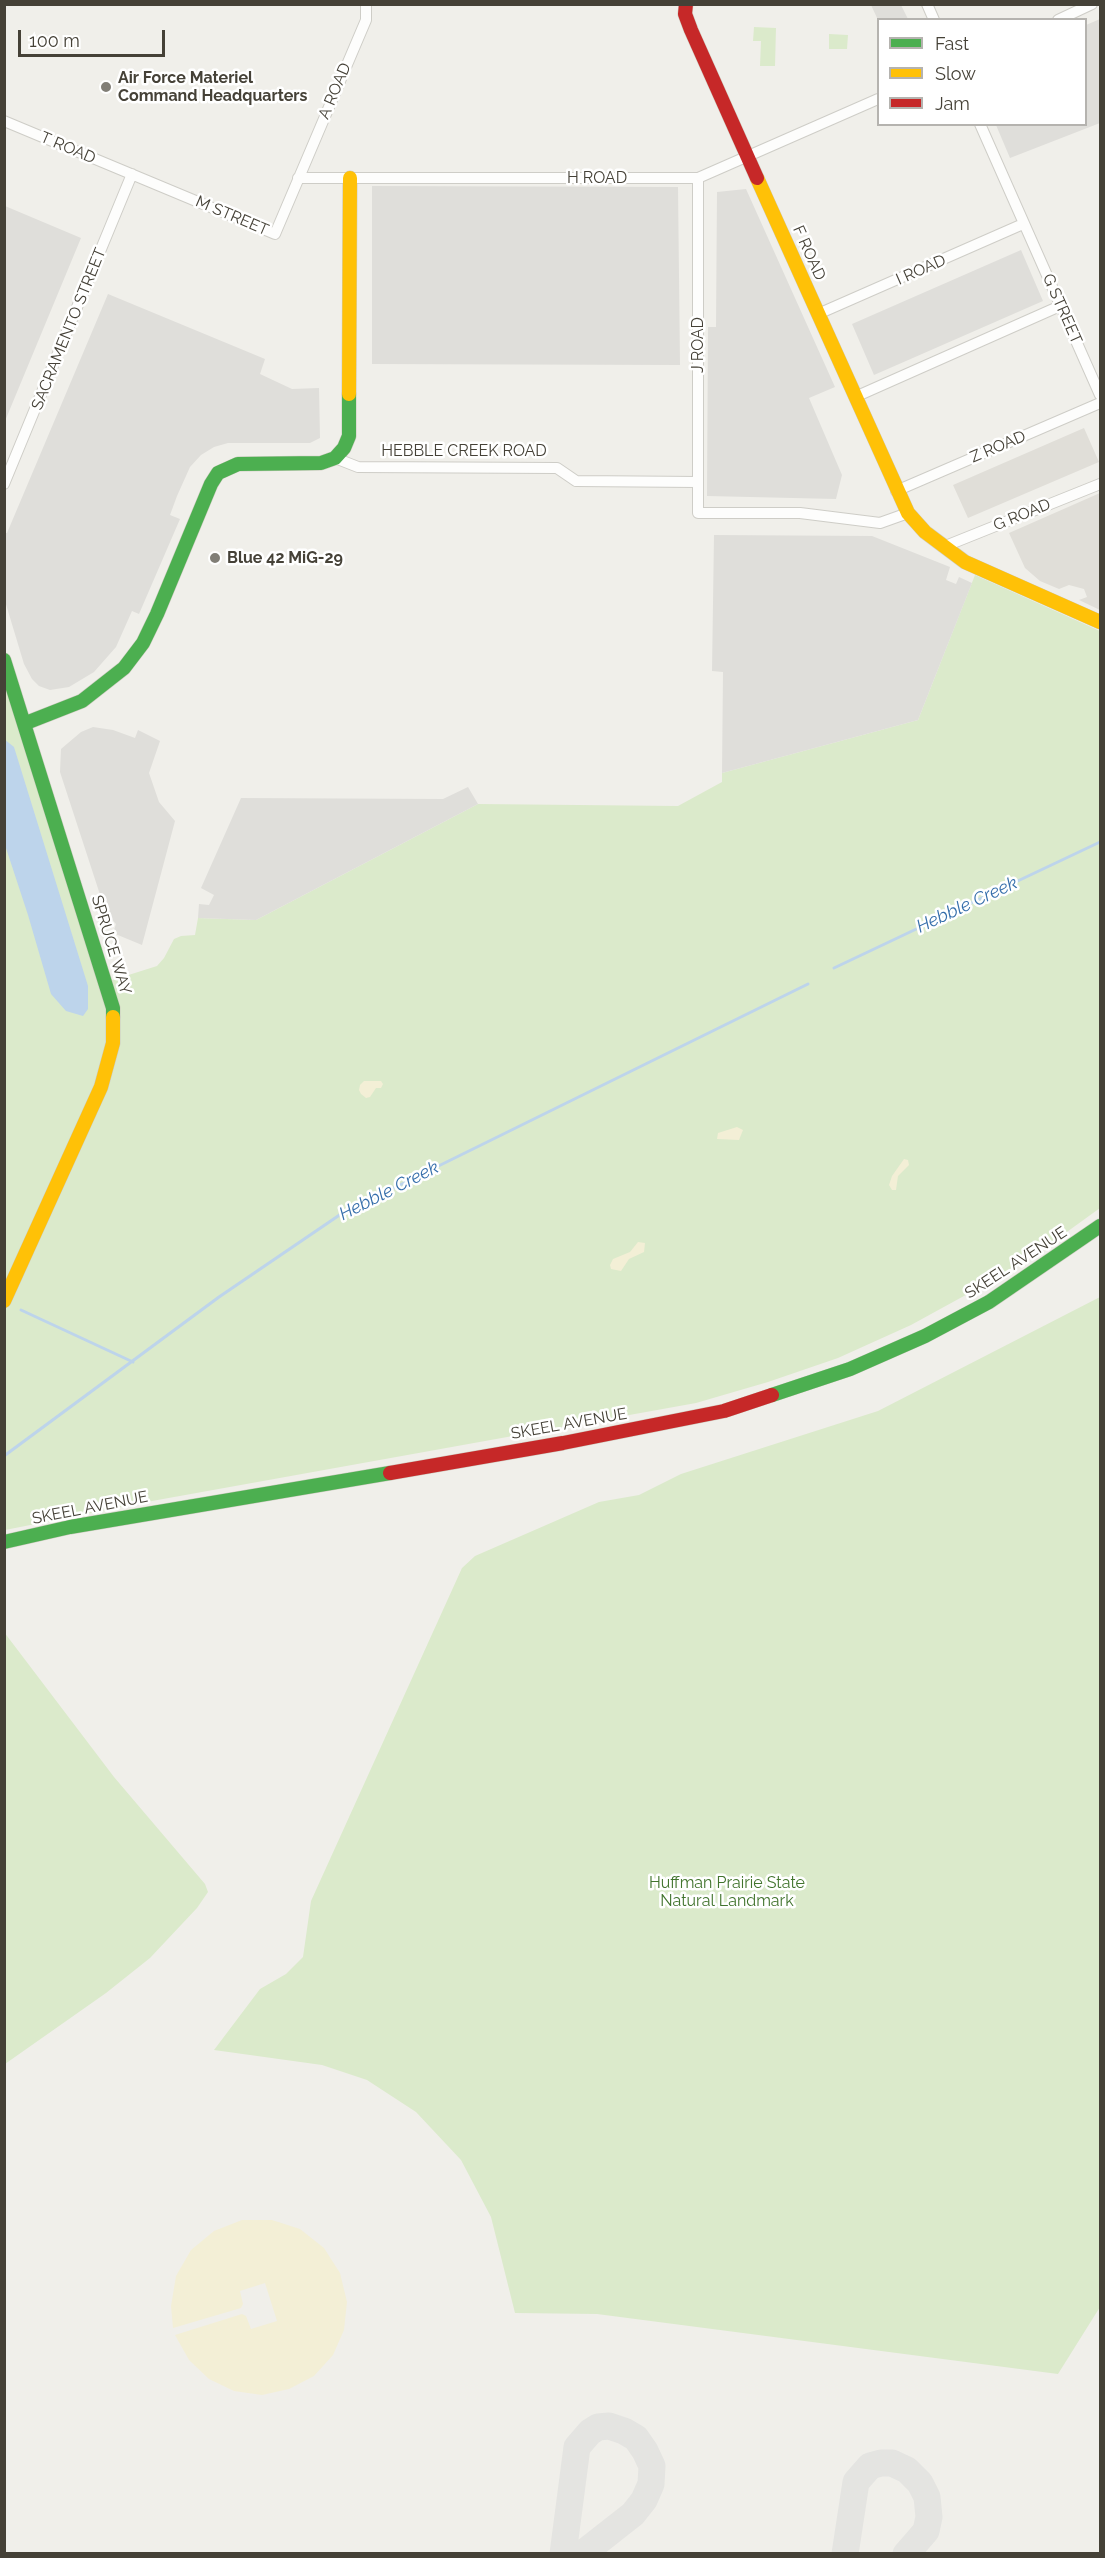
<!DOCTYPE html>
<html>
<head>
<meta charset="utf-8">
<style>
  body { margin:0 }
  #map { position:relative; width:1105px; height:2558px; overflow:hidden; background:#f0efea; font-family:Raleway,sans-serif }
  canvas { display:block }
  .frame { position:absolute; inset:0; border:6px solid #454137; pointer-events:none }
  .legend { position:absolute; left:877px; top:18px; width:210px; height:108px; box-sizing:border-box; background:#fff; border:2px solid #b5b3af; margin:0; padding:8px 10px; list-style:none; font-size:18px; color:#454137 }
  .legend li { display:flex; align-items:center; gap:12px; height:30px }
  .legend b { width:30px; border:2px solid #b5b3af }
  .scale { position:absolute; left:18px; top:30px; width:147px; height:27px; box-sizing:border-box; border:3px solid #454137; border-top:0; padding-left:8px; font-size:18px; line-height:21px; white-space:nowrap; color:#454137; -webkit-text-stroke:4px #fff; paint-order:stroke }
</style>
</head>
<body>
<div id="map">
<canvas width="1105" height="2558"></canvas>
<div class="frame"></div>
<ul class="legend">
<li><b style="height:8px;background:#4caf50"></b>Fast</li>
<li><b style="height:8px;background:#ffc107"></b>Slow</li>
<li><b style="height:8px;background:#c62828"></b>Jam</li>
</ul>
<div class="scale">100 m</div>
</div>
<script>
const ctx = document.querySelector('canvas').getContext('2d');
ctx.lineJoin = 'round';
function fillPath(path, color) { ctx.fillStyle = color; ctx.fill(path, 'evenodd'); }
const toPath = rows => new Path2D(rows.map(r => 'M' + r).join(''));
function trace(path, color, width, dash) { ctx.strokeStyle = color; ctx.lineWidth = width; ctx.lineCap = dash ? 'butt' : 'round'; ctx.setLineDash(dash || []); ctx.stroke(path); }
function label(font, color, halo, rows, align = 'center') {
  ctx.font = font + ' Raleway,sans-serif'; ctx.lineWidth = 5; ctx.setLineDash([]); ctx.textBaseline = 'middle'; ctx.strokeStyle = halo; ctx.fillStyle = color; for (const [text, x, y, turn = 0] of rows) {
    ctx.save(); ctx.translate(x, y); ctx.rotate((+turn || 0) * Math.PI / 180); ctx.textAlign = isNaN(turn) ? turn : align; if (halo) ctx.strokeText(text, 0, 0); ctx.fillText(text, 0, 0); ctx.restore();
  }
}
const industrial = toPath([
  [1084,428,1099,462,968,518,953,485],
  [1100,493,1100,610,1079,600,1087,597,1084,589,1069,585,1059,589,1040,581,1025,568,1009,533]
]);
const green = toPath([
  [754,27,776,28,775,66,760,66,761,41,753,41],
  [829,34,848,35,847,49,829,49],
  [975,575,1100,631,1100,1208,1053,1242,984,1285,911,1325,838,1358,768,1382,696,1403,152,1501,5,1530,4,683,100,984,157,966,164,958,174,939,181,936,195,935,198,918,256,920,478,804,678,806,722,782,722,773,918,720],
  [1100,1297,1100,2307,1058,2374,597,2314,515,2313,491,2217,461,2160,416,2112,367,2080,322,2065,214,2050,260,1989,286,1974,303,1957,311,1901,462,1568,475,1556,599,1502,639,1495,681,1474,878,1411],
  [4,1632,114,1777,205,1884,208,1892,197,1908,150,1958,106,1993,5,2064]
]);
const sand = toPath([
  [364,1081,381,1081,383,1084,381,1088,376,1088,370,1097,366,1098,361,1094,359,1090,360,1085],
  [737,1127,743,1130,739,1140,717,1139,718,1133],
  [904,1159,908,1160,909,1165,898,1176,896,1190,892,1190,889,1185,892,1176],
  [638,1242,645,1243,644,1252,629,1259,621,1271,611,1269,610,1265,613,1259,630,1252],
  [242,2220,272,2220,300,2229,324,2248,340,2273,347,2302,344,2330,333,2355,314,2376,289,2389,262,2395,234,2391,209,2379,189,2360,175,2335,242,2314,246,2316,251,2329,277,2321,265,2283,240,2291,243,2304,241,2308,173,2328,171,2306,176,2276,191,2250,214,2231]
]);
const parking = toPath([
  [871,5,901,5,908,19,878,20],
  [1100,19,1100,123,1010,158,996,125,1086,124,1086,25],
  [372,186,678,187,680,365,372,364],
  [746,189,835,387,809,398,842,475,836,499,707,496,708,327,716,327,717,192],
  [5,206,81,238,5,421],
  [1021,250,1043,301,874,375,852,324],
  [108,294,265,359,260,374,292,389,319,388,320,438,310,443,228,443,214,447,201,455,190,467,177,496,170,515,180,519,139,614,132,611,116,647,94,672,69,687,50,690,39,686,32,679,24,664,5,601,5,533,7,533],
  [714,535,872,536,950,567,946,580,956,584,959,577,972,583,918,720,722,773,723,672,712,671],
  [93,727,113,730,135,738,138,730,160,741,149,773,159,802,175,821,142,945,113,933,116,924,106,913,60,772,61,749,81,732],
  [468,787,478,804,256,920,198,918,199,904,209,905,214,895,201,888,241,798,443,799]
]);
const water = toPath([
  [4,739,14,747,88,986,88,1009,83,1016,66,1011,51,994,28,915,5,845]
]);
const stream = toPath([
  [834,968,1100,842],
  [21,1310,133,1362],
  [4,1456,219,1297,341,1214,808,984]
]);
const taxiway = toPath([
  [563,2554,577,2447,590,2432,598,2427,609,2426,624,2431,636,2438,645,2451,652,2466,651,2484,644,2500,633,2514,582,2554],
  [845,2554,856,2482,870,2466,881,2463,892,2463,907,2470,920,2483,927,2497,929,2517,926,2531,906,2554]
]);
const street = toPath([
  [927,4,934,20],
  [1058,20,1092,4],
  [4,121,275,234,366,20,366,4],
  [980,124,1100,395],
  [298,178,698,178,878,99],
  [698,178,698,513,800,513,880,523,908,513],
  [818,314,1023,224],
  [855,397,1060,306],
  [335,458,358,467,557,468,576,481,698,482],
  [4,484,132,174],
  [896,491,1100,403],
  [943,547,1100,484]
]);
const fast = toPath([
  [4,660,113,1008,113,1017],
  [26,723,82,701,124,668,143,643,157,614,211,484,218,473,238,464,321,463,335,458,344,448,349,436,349,394],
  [772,1395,850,1369,925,1336,989,1302,1100,1226],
  [4,1542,70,1527,390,1473]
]);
const slow = toPath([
  [757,178,908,513,925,532,965,562,1100,622],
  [349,394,350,178],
  [4,1301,101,1087,113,1043,113,1017]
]);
const jam = toPath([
  [686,4,685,14,691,30,757,178],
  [390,1473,563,1443,724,1411,772,1395]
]);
const markers = [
  [106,87,6,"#817e76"],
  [215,558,6,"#817e76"]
];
const poiNames = [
  ["Air Force Materiel",118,78],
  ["Command Headquarters",118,96],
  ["Blue 42 MiG-29",227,558]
];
const streetNames = [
  ["A ROAD",335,91,-67],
  ["T ROAD",68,148,23],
  ["H ROAD",597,178],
  ["M STREET",232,216,23],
  ["F ROAD",809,253,66],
  ["I ROAD",921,270,-24],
  ["G STREET",1062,309,66],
  ["SACRAMENTO STREET",69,329,-68],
  ["J ROAD",698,345,-90],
  ["Z ROAD",998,447,-23],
  ["HEBBLE CREEK ROAD",464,451],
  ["G ROAD",1022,515,-22],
  ["SPRUCE WAY",111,945,73],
  ["SKEEL AVENUE",1016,1263,-33],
  ["SKEEL AVENUE",569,1424,-10],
  ["SKEEL AVENUE",90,1508,-11]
];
const parkNames = [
  ["Huffman Prairie State",727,1883],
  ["Natural Landmark",727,1901]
];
const waterNames = [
  ["Hebble Creek",967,905,-25],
  ["Hebble Creek",389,1191,-27]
];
fillPath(industrial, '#e0ded8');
fillPath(green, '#dbeacb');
fillPath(sand, '#f3efd6');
fillPath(parking, '#dfdeda');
fillPath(water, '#bdd4eb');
trace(stream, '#bdd4eb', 3);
trace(taxiway, '#e4e4e1', 27);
trace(street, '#cecdc7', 12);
trace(fast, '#ceccc1', 15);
trace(slow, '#ceccc1', 15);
trace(jam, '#ceccc1', 15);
trace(street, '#fdfdfc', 10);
trace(fast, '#4caf50', 14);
trace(slow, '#ffc107', 14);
trace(jam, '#c62828', 14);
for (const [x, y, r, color] of markers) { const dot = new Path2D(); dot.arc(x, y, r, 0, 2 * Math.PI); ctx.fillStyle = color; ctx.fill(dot); trace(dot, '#fff', 2); }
label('bold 16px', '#454137', '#fff', poiNames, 'left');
label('16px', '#454137', '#fff', streetNames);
label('16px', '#41742d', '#fff', parkNames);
label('italic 18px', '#356eab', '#fff', waterNames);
</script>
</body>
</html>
